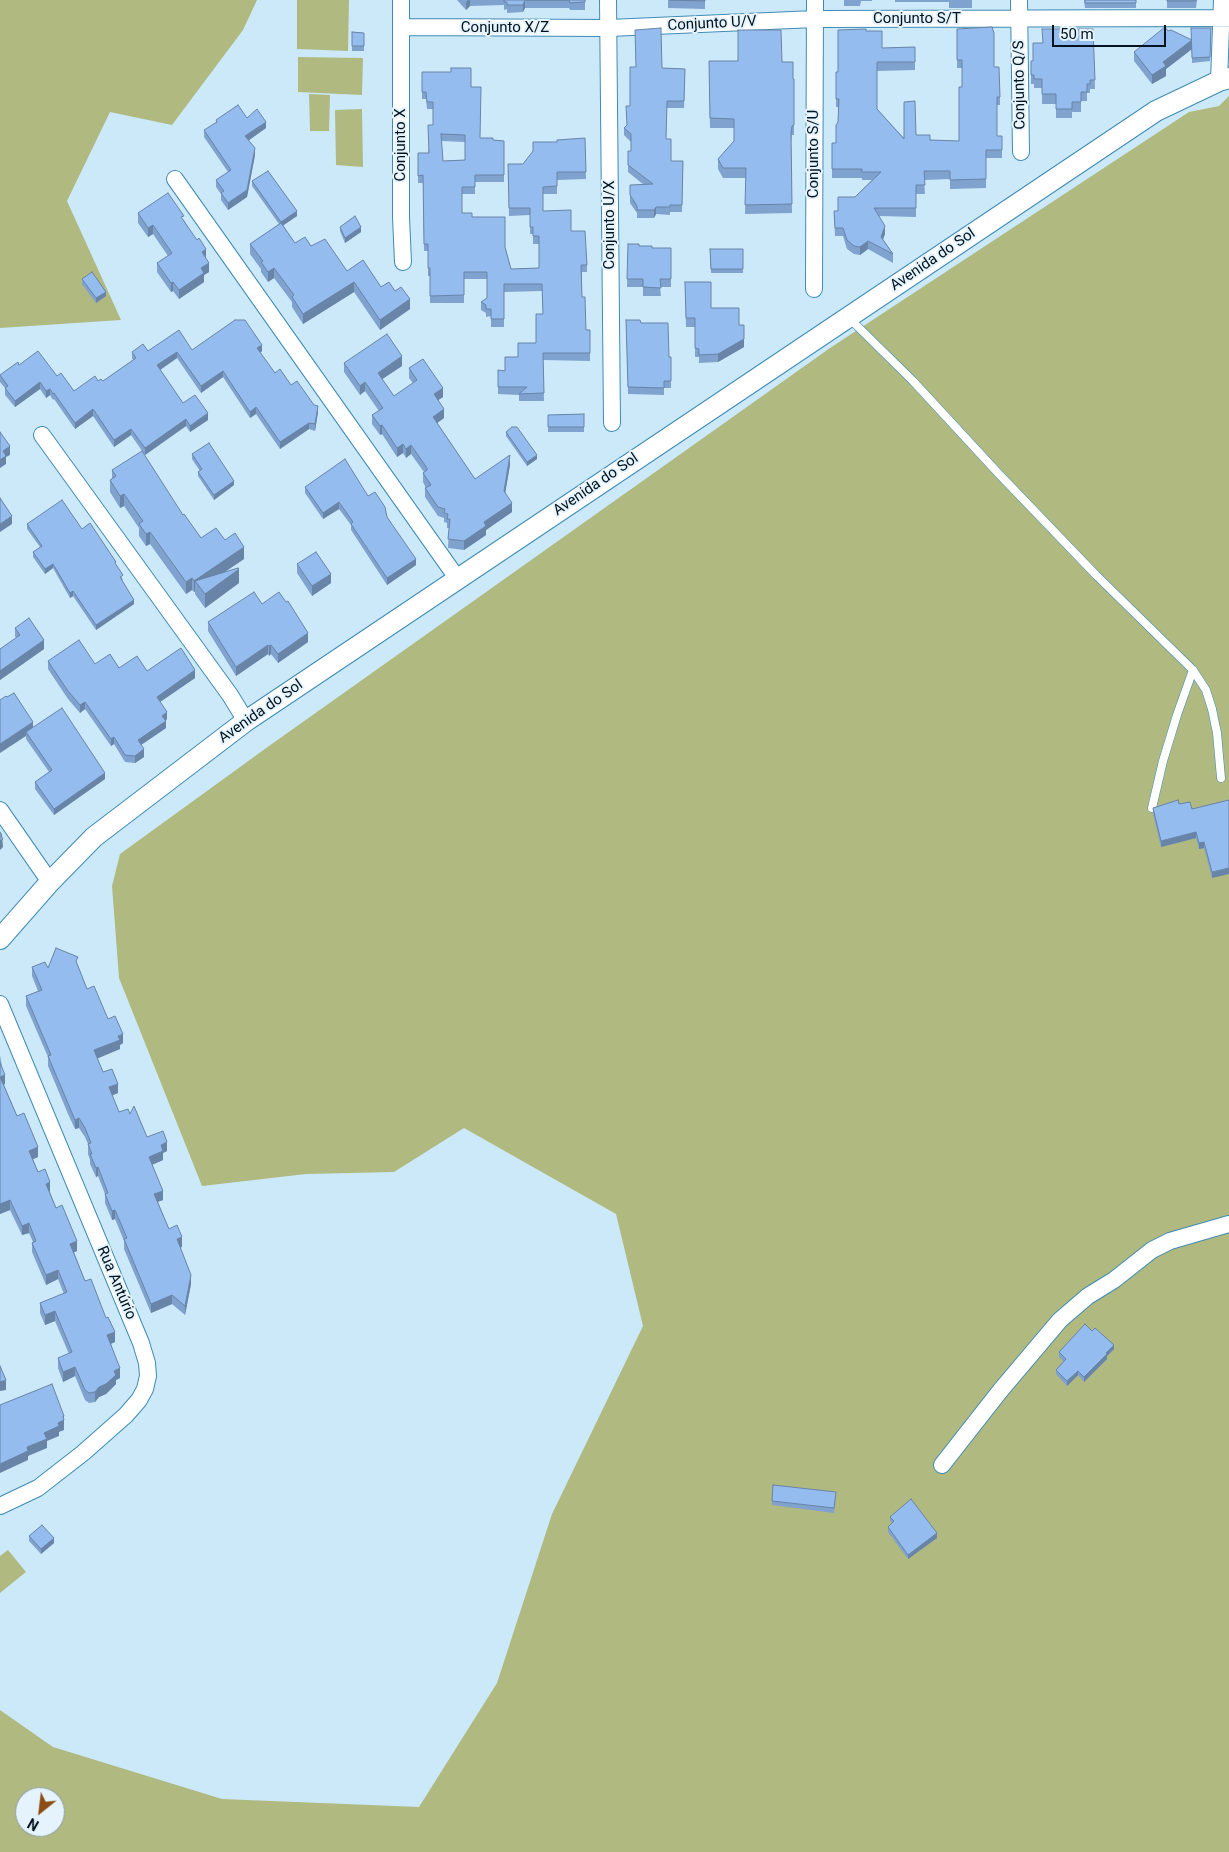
<!DOCTYPE html>
<html>
<head>
<meta charset="utf-8">
<style>
  body { margin:0 }
  #map { position:relative; width:1229px; height:1852px; overflow:hidden; background:#cce9fa; font-family:Roboto,sans-serif }
  canvas { display:block }
  .north { position:absolute; left:15px; top:1787px; width:50px; height:50px; box-sizing:border-box; background:#e5f3fc; border:1px solid #8999a4; border-radius:50%; rotate:209deg; font-size:14px; font-weight:700; line-height:20px; text-align:center; color:#00131f }
  .north::after { content:''; display:block; margin:auto; width:18px; height:22px; background:#8c4c16; clip-path:polygon(50% 0,100% 100%,50% 72%,0 100%) }
  .scale { position:absolute; left:1052px; top:25px; width:114px; height:22px; box-sizing:border-box; border:2px solid #00131f; border-top:0; padding-left:6px; font-size:15px; line-height:18px; white-space:nowrap; color:#00131f; -webkit-text-stroke:4px #e5f3fc; paint-order:stroke }
</style>
</head>
<body>
<div id="map">
<canvas width="1229" height="1852"></canvas>
<div class="north">N</div>
<div class="scale">50 m</div>
</div>
<script>
const ctx = document.querySelector('canvas').getContext('2d');
ctx.lineJoin = 'round';
function fillPath(path, color) { ctx.fillStyle = color; ctx.fill(path, 'evenodd'); }
const toPath = rows => new Path2D(rows.map(r => 'M' + r).join(''));
function trace(path, color, width, dash) { ctx.strokeStyle = color; ctx.lineWidth = width; ctx.lineCap = dash ? 'butt' : 'round'; ctx.setLineDash(dash || []); ctx.stroke(path); }
function label(font, color, halo, rows, align = 'center') {
  ctx.font = font + ' Roboto,sans-serif'; ctx.lineWidth = 4; ctx.setLineDash([]); ctx.textBaseline = 'middle'; ctx.strokeStyle = halo; ctx.fillStyle = color; for (const [text, x, y, turn = 0] of rows) {
    ctx.save(); ctx.translate(x, y); ctx.rotate((+turn || 0) * Math.PI / 180); ctx.textAlign = isNaN(turn) ? turn : align; if (halo) ctx.strokeText(text, 0, 0); ctx.fillText(text, 0, 0); ctx.restore();
  }
}
const green = toPath([
  [0,0,257,0,243,30,172,125,110,112,67,201,121,320,0,328],
  [297,0,349,0,348,51,297,49],
  [298,57,363,58,362,95,298,92],
  [309,94,330,95,329,131,310,131],
  [1229,96,1229,1852,0,1852,0,1710,53,1747,222,1799,419,1807,497,1683,552,1514,643,1326,616,1214,464,1128,394,1172,306,1174,202,1186,119,978,112,886,120,854,269,746,830,348,1189,112,1219,106],
  [25,1797,55,1797,55,1827,25,1827],
  [362,109,363,167,336,165,335,110],
  [8,1550,26,1572,0,1593,0,1556]
]);
const service = toPath([
  [849,318,913,381,998,473,1096,575,1193,670,1206,690,1212,709,1217,733,1221,778],
  [1152,808,1163,761,1177,715,1193,670]
]);
const minor = toPath([
  [401,0,401,217,403,262],
  [608,0,612,423],
  [1019,0,1021,152],
  [402,27,609,28,815,19,1229,18],
  [1219,81,1222,0],
  [175,179,457,578],
  [814,289,815,0],
  [42,435,230,695,246,721],
  [0,810,50,882],
  [0,1004,141,1343,147,1363,148,1376,145,1389,139,1400,126,1415,83,1453,38,1488,0,1506],
  [942,1465,1000,1391,1060,1320,1088,1296,1114,1280,1152,1250,1170,1241,1229,1224]
]);
const tertiary = toPath([
  [0,939,50,882,94,837,246,721,1156,111,1219,81,1229,78]
]);
const wall = toPath([
  [457,0,585,0,585,10,570,10,569,8,525,8,523,12,507,13,507,9,504,10,504,5,470,6,466,10],
  [668,0,705,0,705,9,668,8],
  [832,0,872,0,872,1,861,1,860,6,844,6,844,0],
  [895,0,972,0,972,8,949,8,949,2,895,2],
  [1084,0,1136,0,1136,8,1085,8],
  [1167,0,1197,0,1196,8,1167,8],
  [1211,28,1210,61,1192,63,1192,45,1192,49,1166,69,1166,76,1152,84,1134,61,1134,52,1168,31,1191,40],
  [957,29,994,67,1000,97,1000,105,997,105,997,136,1002,136,1002,158,986,158,986,188,950,189,950,179,924,180,925,194,916,194,916,217,879,216,885,234,883,239,893,254,893,263,868,249,860,255,854,254,847,249,843,236,835,236,834,211,838,211,855,197,872,180,862,180,862,178,832,178,832,143,836,143,838,122,839,107,836,107,836,72,838,72,866,31,882,48,915,47,915,70,877,71,877,109,904,138,916,135,930,140,959,141,962,87,962,68,957,68],
  [1093,29,1095,89,1090,89,1090,93,1087,93,1087,101,1081,101,1081,112,1072,112,1072,118,1056,118,1056,104,1042,104,1042,88,1034,88,1034,84,1031,84,1031,61,1033,61,1042,43],
  [352,32,364,33,364,51,352,51],
  [709,61,782,62,793,79,794,79,794,135,792,135,791,142,792,213,745,214,746,178,723,178,718,169,718,159,734,141,734,128,710,128],
  [662,68,685,69,684,108,667,108,666,139,671,161,683,161,682,212,670,212,670,215,656,214,654,218,637,218,637,213,630,203,630,185,644,185,628,172,628,151,631,151,631,142,624,135,624,128,627,125],
  [422,72,471,87,480,138,493,140,504,141,504,182,475,182,475,194,462,194,462,213,472,217,505,247,511,269,539,268,539,244,533,244,533,234,530,234,530,215,509,216,508,164,523,164,557,142,585,138,586,179,557,180,557,194,543,194,543,211,571,231,587,265,587,272,582,272,582,297,586,330,590,330,590,361,543,360,544,401,519,401,519,395,498,394,498,370,505,371,518,357,536,343,543,314,542,291,504,292,504,327,491,327,491,316,486,317,486,313,481,310,481,302,487,298,487,279,464,279,464,303,430,303,430,276,428,276,428,251,424,251,423,183,418,183,418,153,428,153,433,125,433,109,427,109,426,99,422,99],
  [441,141,465,142,465,160,443,161],
  [247,118,266,128,249,140,255,155,247,197,228,210,221,200,221,194,216,187,216,180,228,172,204,137,204,130,216,123,216,120],
  [252,181,297,216,283,225,295,243,311,246,347,271,381,287,395,291,410,309,380,330,354,292,303,324,292,307,292,302,274,278,268,282,261,272,261,269,250,254,250,244,279,224,252,186],
  [138,213,184,220,206,258,206,259,209,272,204,275,204,282,179,299,173,291,171,292,157,272,157,263,168,256,153,234,148,237,138,223],
  [340,227,361,232,345,243,340,231],
  [628,244,652,248,671,248,671,287,660,287,661,296,643,296,643,287,627,287],
  [710,249,743,249,743,273,711,273],
  [82,279,106,296,96,303,82,284],
  [685,282,711,308,739,325,744,347,718,362,699,363,699,357,695,357,695,327,686,327],
  [626,320,641,323,669,357,671,357,671,388,664,388,664,395,628,394],
  [192,350,262,351,260,353,275,373,291,385,318,412,315,431,309,429,280,449,256,414,250,418,223,377,201,393,177,358,160,370,183,403,208,420,190,432,186,426,145,455,131,435,114,447,93,416,75,429,54,399,53,400,50,395,46,398,40,389,15,407,5,395,5,388,0,382,0,375,19,365,57,376,74,391,98,381,103,381,133,360,132,358,132,352],
  [344,363,402,366,382,379,394,396,413,383,409,378,409,368,443,397,438,400,444,418,437,423,475,479,510,465,505,493,512,512,486,530,486,535,464,550,448,548,449,528,447,528,447,523,444,522,444,518,438,516,425,497,425,488,426,488,423,482,423,473,424,472,411,454,406,458,403,453,397,457,382,434,380,435,372,424,372,415,379,411,365,391,360,395,344,372],
  [584,414,584,432,548,432,548,415],
  [506,432,537,459,527,466,506,436],
  [192,454,234,485,214,500,198,476,198,472,200,471,192,459],
  [112,470,183,515,201,538,225,540,244,559,225,572,239,583,205,608,195,594,195,591,194,592,192,590,186,594,150,544,146,546,139,536,139,528,124,506,120,508,110,492,110,480,112,479],
  [305,487,368,496,387,517,416,565,387,585,351,530,351,525,339,509,323,519,305,493],
  [27,524,82,529,116,565,123,580,122,580,134,604,96,630,73,596,70,598,53,568,45,574,33,557,33,552,40,547,27,529],
  [297,564,331,583,312,596,297,573],
  [262,604,308,642,278,663,271,654,269,656,268,654,236,676,208,631,208,622],
  [15,628,44,649,0,680,0,649,16,638,15,636],
  [48,661,95,664,195,678,160,702,167,719,165,721,166,728,141,745,144,757,135,763,125,762,114,744,111,746,85,709,80,713,68,699,48,669],
  [0,700,33,727,105,779,54,815,35,789,35,782,49,772,26,739,26,736],
  [1229,800,1212,878,1204,848,1199,849,1196,838,1161,847,1153,814,1153,808,1179,804,1192,809],
  [78,966,87,989,108,1019,123,1043,120,1045,120,1049,97,1058,103,1072,118,1093,112,1095,119,1112,130,1114,147,1137,167,1151,163,1153,163,1160,152,1165,163,1200,158,1202,169,1229,182,1247,180,1247,191,1284,185,1315,172,1304,151,1313,124,1249,124,1241,115,1219,112,1220,105,1203,105,1194,98,1176,96,1177,90,1164,90,1160,88,1154,88,1144,85,1137,79,1128,75,1129,68,1114,48,1066,48,1057,26,1006,26,996,38,991,32,976,32,967,48,968],
  [0,1055,5,1084,4,1085,17,1116,38,1157,33,1159,38,1172,50,1192,56,1208,77,1251,74,1252,85,1281,115,1342,111,1344,120,1378,116,1380,116,1384,106,1394,99,1397,95,1402,89,1403,85,1400,75,1376,63,1382,58,1368,58,1358,69,1354,55,1321,45,1325,40,1313,40,1303,64,1294,58,1279,46,1285,32,1252,32,1243,33,1242,29,1233,22,1235,10,1210,0,1214],
  [1092,1331,1114,1349,1107,1356,1107,1359,1084,1382,1078,1375,1067,1386,1056,1374,1056,1370,1064,1362,1059,1357,1059,1352],
  [836,1497,834,1513,772,1505,772,1501],
  [890,1517,937,1538,908,1559,888,1532,888,1527,892,1523,890,1521],
  [29,1536,54,1543,41,1554,29,1541]
]);
const shadedWall = toPath([
  [468,0,470,0,470,6,466,10,466,2],
  [525,0,525,8,523,12,523,5],
  [1192,40,1192,49,1166,69,1166,76,1152,84,1152,75,1163,62],
  [266,122,266,128,245,143,245,136],
  [255,148,255,155,247,197,228,210,228,203],
  [656,207,656,214,654,218,654,210],
  [297,211,297,216,281,227,281,222],
  [153,225,153,234,148,237,148,228],
  [885,226,885,234,881,245,881,237],
  [361,227,361,232,345,243,345,238],
  [868,241,868,249,860,255,860,247],
  [206,249,206,258,202,261,202,252],
  [209,263,209,272,204,275,204,282,179,299,179,290,201,268],
  [274,268,274,278,268,282,268,272],
  [173,282,173,291,171,292,171,283],
  [354,282,354,292,303,324,303,314],
  [106,292,106,296,96,303,96,298],
  [410,299,410,309,380,330,380,320],
  [744,339,744,347,718,362,718,354],
  [262,345,262,351,257,355,257,348],
  [177,352,177,358,157,372,157,365],
  [402,356,402,366,378,382,378,373],
  [223,371,223,377,201,393,201,386],
  [40,382,40,389,15,407,15,401],
  [365,382,365,391,360,395,360,386],
  [443,388,443,397,434,403,434,394],
  [50,389,50,395,46,398,46,391],
  [318,406,318,412,315,431,315,424],
  [256,407,256,414,250,418,250,412],
  [93,409,93,416,75,429,75,423],
  [444,409,444,418,433,426,433,417],
  [208,413,208,420,190,432,190,426],
  [186,419,186,426,145,455,145,448],
  [309,423,309,429,280,449,280,442],
  [382,425,382,434,380,435,380,426],
  [131,429,131,435,114,447,114,440],
  [403,444,403,453,397,457,397,448],
  [411,445,411,454,406,458,406,449],
  [10,446,10,455,6,457,6,464,0,468,0,460,3,451],
  [510,455,510,465,504,500,504,491],
  [537,455,537,459,527,466,527,462],
  [234,481,234,485,214,500,214,495],
  [124,494,124,506,120,508,120,496],
  [339,502,339,509,323,519,323,513],
  [512,503,512,512,486,530,486,535,464,550,464,541,484,522],
  [12,516,12,524,0,532,0,524],
  [150,532,150,544,146,546,146,534],
  [244,547,244,559,200,588,195,581,195,591,194,592,194,581],
  [416,559,416,565,387,585,387,578],
  [53,564,53,568,45,574,45,569],
  [239,569,239,583,205,608,205,594],
  [331,574,331,583,312,596,312,586],
  [192,578,192,590,186,594,186,582],
  [73,591,73,596,70,598,70,593],
  [134,600,134,604,96,630,96,625],
  [308,633,308,642,278,663,278,654],
  [44,640,44,649,0,680,0,671],
  [268,645,268,654,236,676,236,667],
  [271,645,271,654,269,656,269,646],
  [195,670,195,678,157,704,157,697],
  [85,702,85,709,80,713,80,705],
  [167,712,167,719,162,723,162,716],
  [166,721,166,728,138,747,138,740],
  [33,722,33,731,26,732,26,736,0,753,0,744],
  [114,737,114,744,111,746,111,739],
  [144,749,144,757,135,763,135,756],
  [105,773,105,779,54,815,54,809],
  [1196,832,1196,838,1161,847,1161,841],
  [2,835,3,847,0,850,0,841,1,836],
  [1204,842,1204,848,1199,849,1199,843],
  [1229,868,1229,874,1212,878,1212,872],
  [123,1034,123,1043,120,1045,120,1049,94,1060,94,1050],
  [5,1075,5,1084,0,1086,0,1077],
  [118,1084,118,1093,109,1097,109,1087],
  [79,1118,79,1128,75,1129,75,1120],
  [167,1142,167,1151,163,1153,163,1160,149,1166,149,1157,161,1145],
  [38,1147,38,1157,29,1161,29,1151],
  [98,1167,98,1176,96,1177,96,1168],
  [50,1182,50,1192,46,1193,46,1184],
  [163,1191,163,1200,154,1203,154,1194],
  [10,1200,10,1210,0,1214,0,1204],
  [115,1210,115,1219,112,1220,112,1211],
  [29,1223,29,1233,22,1235,22,1226],
  [182,1237,182,1247,177,1249,177,1239],
  [77,1241,77,1251,70,1254,70,1244],
  [58,1270,58,1279,46,1285,46,1275],
  [191,1275,191,1284,185,1315,185,1306],
  [172,1295,172,1304,151,1313,151,1304],
  [55,1311,55,1321,45,1325,45,1315],
  [115,1332,115,1342,107,1345,107,1335],
  [1114,1345,1114,1349,1107,1356,1107,1359,1084,1382,1084,1377],
  [75,1367,75,1376,63,1382,63,1372],
  [120,1368,120,1378,116,1380,116,1384,106,1394,99,1397,95,1402,95,1392,99,1387,114,1371],
  [1078,1371,1078,1375,1067,1386,1067,1381],
  [6,1380,6,1390,0,1391,0,1382],
  [63,1416,64,1416,64,1430,59,1432,59,1436,47,1441,47,1448,28,1456,28,1460,0,1473,0,1464,27,1447,44,1433,58,1423],
  [937,1533,937,1538,908,1559,908,1555],
  [54,1538,54,1543,41,1554,41,1549]
]);
const building = toPath([
  [504,0,585,0,585,2,570,3,569,0,525,0,523,5,507,5,507,2,504,2,504,0],
  [670,0,705,0,705,1,670,0],
  [1085,0,1136,0,1136,3,1085,3,1085,0],
  [1167,0,1196,0,1196,1,1167,1,1167,0],
  [992,27,994,33,994,67,999,67,1000,97,997,97,997,136,1002,136,1002,150,986,150,986,179,950,180,950,171,924,171,925,185,916,185,916,208,874,208,885,226,881,237,893,254,868,241,860,247,854,246,847,240,843,228,835,228,834,211,838,211,838,197,855,197,881,172,862,172,862,169,832,169,832,143,836,143,836,125,838,122,839,99,836,99,836,72,838,72,838,30,866,29,866,31,882,31,882,48,915,47,915,62,877,62,877,109,904,139,904,102,915,101,916,135,930,135,930,140,959,141,959,87,962,87,962,60,957,60,957,29,992,27],
  [1165,27,1168,31,1171,30,1192,40,1163,62,1166,66,1152,75,1134,52,1165,27],
  [661,28,662,68,685,69,684,101,667,101,666,139,671,139,671,161,683,161,682,205,670,205,670,207,656,207,654,210,637,210,637,206,630,195,630,185,653,184,628,165,628,151,631,151,631,134,624,128,627,125,626,106,630,106,630,67,636,67,635,30,661,28],
  [1191,28,1211,28,1210,57,1192,58,1191,28],
  [1042,29,1093,29,1095,80,1090,80,1090,84,1087,84,1087,92,1081,92,1081,102,1072,102,1072,109,1056,109,1056,94,1042,94,1042,79,1034,79,1034,75,1031,75,1031,61,1033,61,1033,43,1043,43,1042,29],
  [738,30,781,30,782,62,793,62,793,79,794,79,794,125,792,126,791,133,792,204,745,205,746,168,723,168,718,159,734,141,734,119,710,118,709,61,738,61,738,30],
  [352,32,364,33,364,46,352,46,352,32],
  [451,68,471,68,471,87,481,87,480,138,493,138,493,140,504,141,504,175,475,175,475,187,462,187,462,213,472,213,472,217,505,217,505,247,511,269,539,268,539,236,533,236,533,227,530,227,530,208,509,208,508,164,523,164,533,151,533,142,557,142,557,140,585,138,586,172,557,172,557,186,543,187,543,211,571,210,571,231,585,231,587,265,581,265,582,297,585,297,586,330,590,330,590,353,543,353,544,393,519,394,527,387,498,387,498,370,505,371,505,357,518,357,518,343,536,343,536,314,543,314,542,284,504,284,504,319,491,319,491,309,486,309,486,305,481,302,487,298,487,272,464,272,464,295,430,296,430,268,428,268,428,244,424,244,423,175,418,176,418,153,429,153,428,125,433,125,433,102,427,102,426,92,422,92,422,72,451,72,451,68],
  [441,134,465,135,465,160,443,161,441,134],
  [238,105,247,118,257,109,266,122,245,136,255,148,247,190,228,203,221,193,224,191,216,180,231,170,204,130,217,122,216,120,238,105],
  [268,171,297,211,281,222,252,181,268,171],
  [168,193,184,216,181,217,197,240,199,238,206,249,202,252,209,263,201,268,204,273,179,290,173,282,171,283,157,263,172,253,153,225,148,228,138,213,168,193],
  [355,216,361,227,345,238,340,227,355,216],
  [281,223,295,243,305,237,311,246,325,239,347,271,363,260,381,287,389,282,395,291,401,287,410,299,380,320,354,282,303,314,292,297,294,295,274,268,268,272,261,262,263,261,250,244,281,223],
  [628,244,639,244,639,246,652,246,652,248,671,248,671,279,660,279,661,288,643,287,643,279,627,279,628,244],
  [710,249,743,249,743,269,711,269,710,249],
  [92,272,106,292,96,298,82,279,92,272],
  [685,282,711,282,711,308,739,308,739,325,744,325,744,339,718,354,699,355,699,349,695,348,695,318,686,318,685,282],
  [235,320,245,320,262,345,257,348,275,373,280,369,291,385,297,381,314,405,318,406,315,424,309,423,280,442,256,407,250,412,223,371,201,386,177,352,157,365,183,403,195,395,208,413,190,426,186,419,145,448,131,429,114,440,93,409,75,423,54,393,53,394,50,389,46,391,40,382,15,401,5,388,8,386,0,375,18,362,19,365,38,351,57,376,61,373,74,391,95,376,98,381,101,379,103,381,136,358,132,352,143,344,148,351,179,330,192,350,235,320],
  [626,320,640,320,641,323,668,323,669,357,671,357,671,381,664,381,664,388,628,387,626,320],
  [387,334,402,356,378,373,394,396,417,380,409,368,423,359,443,388,434,394,444,409,433,417,475,479,510,455,504,491,512,503,484,522,486,526,464,541,448,539,450,519,447,519,448,514,444,513,445,509,438,507,425,488,431,485,423,473,427,470,427,468,411,445,406,449,403,444,397,448,382,425,380,426,372,415,383,408,365,382,360,386,344,363,387,334],
  [584,414,584,427,548,427,548,415,584,414],
  [512,427,517,427,537,455,527,462,506,432,512,427],
  [0,432,10,446,3,451,6,456,0,460,0,432],
  [209,443,234,481,214,495,198,472,202,469,192,454,209,443],
  [142,451,183,515,184,514,201,538,216,528,225,540,235,533,244,547,194,581,192,578,186,582,150,532,146,534,139,524,143,521,124,494,120,496,110,480,116,476,112,470,142,451],
  [345,459,368,496,375,492,385,507,387,517,416,559,387,578,351,524,353,522,339,502,323,513,305,487,345,459],
  [0,498,12,516,0,524,0,498],
  [62,500,82,529,90,523,116,562,115,563,123,575,120,577,134,600,96,625,73,591,70,593,53,564,45,569,33,552,42,546,27,524,62,500],
  [316,552,331,574,312,586,297,564,316,552],
  [238,568,239,569,205,594,195,581,238,568],
  [254,592,262,604,279,592,286,602,288,601,308,633,278,654,271,645,269,646,268,645,236,667,208,622,254,592],
  [29,618,44,640,0,671,0,649,20,635,15,628,29,618],
  [79,640,95,664,110,654,119,668,137,656,147,671,181,648,195,670,157,697,167,712,162,716,166,721,138,740,144,749,135,756,125,755,114,737,111,739,85,702,80,705,68,691,48,661,79,640],
  [14,693,33,722,0,744,0,700,6,696,7,697,14,693],
  [62,708,105,773,54,809,35,782,52,770,26,732,62,708],
  [1178,800,1179,804,1190,802,1192,809,1229,800,1229,868,1212,872,1204,842,1199,843,1196,832,1161,841,1153,808,1178,800],
  [0,832,2,835,1,836,3,839,0,841,0,832],
  [56,948,78,957,76,961,87,989,94,986,108,1019,115,1016,123,1034,118,1036,120,1040,94,1050,103,1072,112,1069,118,1084,109,1087,119,1112,128,1109,130,1114,134,1106,147,1137,163,1131,167,1142,161,1145,163,1151,149,1157,163,1191,154,1194,169,1229,177,1225,182,1237,177,1239,191,1275,185,1306,172,1295,151,1304,124,1239,127,1238,115,1210,112,1211,105,1194,108,1193,98,1167,96,1168,90,1154,92,1154,88,1144,91,1143,85,1128,79,1118,75,1120,48,1056,51,1055,26,996,42,990,32,967,45,962,48,968,56,948],
  [0,1063,5,1075,0,1077,17,1116,24,1113,38,1147,29,1151,38,1172,45,1169,50,1182,46,1184,56,1208,62,1205,77,1241,70,1244,85,1281,91,1279,106,1318,108,1317,115,1332,107,1335,120,1368,114,1371,116,1375,106,1384,99,1387,95,1392,89,1393,85,1390,75,1367,63,1372,58,1358,72,1352,55,1311,45,1315,40,1303,67,1292,58,1270,46,1275,32,1243,36,1241,29,1223,22,1226,10,1200,0,1204,0,1063],
  [1085,1324,1092,1331,1095,1328,1114,1345,1106,1353,1107,1354,1084,1377,1078,1371,1067,1381,1056,1370,1066,1359,1059,1352,1085,1324],
  [0,1366,6,1380,0,1382,0,1366],
  [52,1384,64,1416,63,1416,64,1420,58,1423,59,1426,44,1433,47,1439,27,1447,28,1451,0,1464,0,1405,52,1384],
  [773,1485,836,1492,834,1508,772,1501,773,1485],
  [911,1499,937,1533,908,1555,888,1527,894,1521,890,1517,911,1499],
  [42,1525,54,1538,41,1549,29,1536,42,1525]
]);
const streetNames = [
  ["Conjunto S/T",917,19],
  ["Conjunto U/V",712,24,-3],
  ["Conjunto X/Z",505,28],
  ["Conjunto Q/S",1020,85,-91],
  ["Conjunto X",401,145,-90],
  ["Conjunto S/U",814,154,-90],
  ["Conjunto U/X",610,225,-90],
  ["Avenida do Sol",933,260,-34],
  ["Avenida do Sol",596,485,-34],
  ["Avenida do Sol",261,712,-35],
  ["Rua Antúrio",116,1283,67]
];
fillPath(green, '#b0b980');
trace(service, '#3f8bb4', 9);
trace(minor, '#3f8bb4', 18);
trace(tertiary, '#3f8bb4', 22);
trace(service, '#fff', 8);
trace(minor, '#fff', 16);
trace(tertiary, '#fff', 20);
fillPath(wall, '#80a2ce');
fillPath(shadedWall, '#6884a7');
fillPath(building, '#95bcef');
trace(building, '#6884a7', 1);
label('15px', '#00131f', '#e5f3fc', streetNames);
</script>
</body>
</html>
